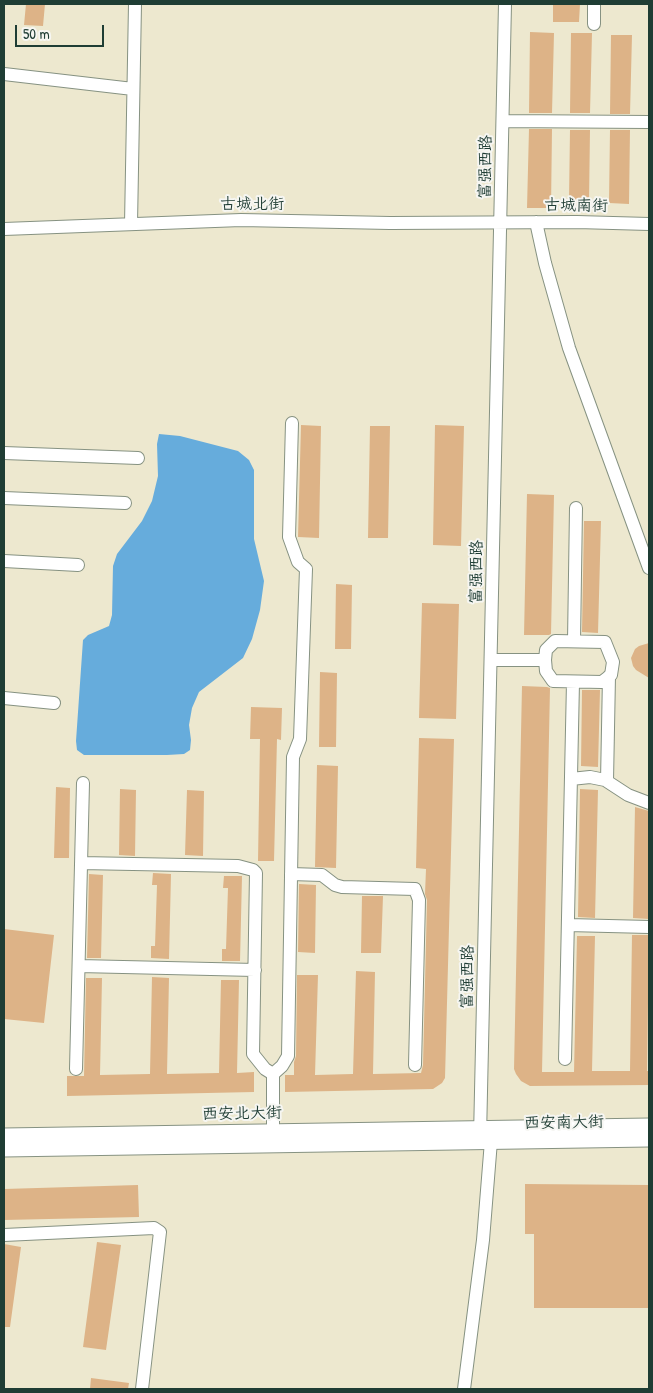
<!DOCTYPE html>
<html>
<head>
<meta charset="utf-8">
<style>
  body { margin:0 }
  #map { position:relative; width:653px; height:1393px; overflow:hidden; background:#ede8cf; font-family:"Patrick Hand",sans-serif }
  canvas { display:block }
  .frame { position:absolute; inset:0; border:5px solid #1f3d34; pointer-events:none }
  .scale { position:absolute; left:15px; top:25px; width:89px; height:22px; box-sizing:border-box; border:2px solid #1f3d34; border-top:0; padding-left:6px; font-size:15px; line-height:18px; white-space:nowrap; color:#1f3d34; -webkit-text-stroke:4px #f6f6f2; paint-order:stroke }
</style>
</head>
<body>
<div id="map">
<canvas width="653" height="1393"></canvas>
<div class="frame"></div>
<div class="scale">50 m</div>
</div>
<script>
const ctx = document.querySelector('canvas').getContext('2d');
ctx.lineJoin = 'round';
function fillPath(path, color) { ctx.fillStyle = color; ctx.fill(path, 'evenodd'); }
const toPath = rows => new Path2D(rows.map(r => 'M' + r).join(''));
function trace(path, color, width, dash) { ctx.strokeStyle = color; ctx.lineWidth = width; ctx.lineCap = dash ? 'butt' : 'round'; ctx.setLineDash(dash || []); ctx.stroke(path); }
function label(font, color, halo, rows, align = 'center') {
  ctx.font = font + ' "Patrick Hand","LXGW WenKai TC",sans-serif'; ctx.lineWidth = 4; ctx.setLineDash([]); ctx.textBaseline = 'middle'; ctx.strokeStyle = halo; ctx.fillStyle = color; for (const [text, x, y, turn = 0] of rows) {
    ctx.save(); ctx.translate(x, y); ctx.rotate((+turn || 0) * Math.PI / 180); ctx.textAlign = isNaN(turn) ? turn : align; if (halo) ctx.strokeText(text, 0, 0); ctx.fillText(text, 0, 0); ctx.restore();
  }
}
const water = toPath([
  [159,434,180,436,238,451,249,460,254,470,254,539,264,581,260,610,252,639,243,658,199,692,192,708,189,725,191,740,190,750,184,754,167,755,84,755,77,750,76,741,83,640,88,635,109,626,112,615,113,566,117,554,142,521,152,501,158,476,157,444]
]);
const building = toPath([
  [26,4,45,4,43,26,24,25],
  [553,4,580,4,579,22,553,22],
  [530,32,554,33,552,113,529,113],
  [571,33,592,33,590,113,570,113],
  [611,35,632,35,630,114,610,114],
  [529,129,552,129,551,208,527,208],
  [570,130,590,130,589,202,569,201],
  [610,130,630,130,629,204,609,203],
  [301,425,321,426,319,538,298,537],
  [435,425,464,426,461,546,433,545],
  [370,426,390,426,388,538,368,538],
  [527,494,554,495,551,634,549,635,524,635],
  [584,521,601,521,598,633,582,632],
  [336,584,352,585,351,649,335,649],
  [422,603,459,604,456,719,419,718],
  [649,643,649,678,636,670,633,666,631,658,635,649,639,646],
  [320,672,337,673,336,747,319,747],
  [522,686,547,687,550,688,542,1072,574,1072,577,936,595,936,592,1071,630,1071,632,935,649,935,647,1071,649,1071,649,1085,530,1086,521,1081,516,1074,514,1069],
  [582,690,600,690,598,767,581,766],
  [251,707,282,708,281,740,277,739,274,861,258,861,260,739,250,739],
  [419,738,454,739,445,1078,442,1083,433,1089,285,1092,285,1075,294,1075,294,1062,296,1056,297,975,318,975,315,1075,353,1074,356,971,375,972,373,1074,421,1073,423,1065,427,900,425,894,426,869,416,868],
  [317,765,338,766,336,868,315,867],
  [56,787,70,788,69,858,54,858],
  [120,789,136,790,135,856,119,855],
  [580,789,598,790,595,918,578,917],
  [187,790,204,791,203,856,185,855],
  [635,807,649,811,649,919,633,918],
  [153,873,171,874,169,959,151,958,151,946,155,946,157,885,152,885],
  [89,874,103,875,101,958,87,958],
  [224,876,242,876,240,961,222,961,222,949,226,949,228,888,223,888],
  [299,884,316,885,315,953,298,952],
  [362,896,383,896,381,953,361,953],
  [4,929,54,935,44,1023,4,1019],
  [152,977,169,978,167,1074,219,1073,221,980,239,980,237,1073,254,1072,254,1092,67,1096,67,1076,84,1076,86,978,102,978,100,1075,150,1074],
  [525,1184,649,1185,649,1308,534,1308,534,1234,525,1234],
  [138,1185,139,1217,4,1220,4,1189],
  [97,1242,121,1245,106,1350,83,1347],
  [4,1244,21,1247,10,1327,4,1327],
  [91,1378,129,1383,128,1389,90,1389]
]);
const minor = toPath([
  [594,24,594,4],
  [4,74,133,89],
  [503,121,649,122],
  [536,222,545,263,569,348,649,568],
  [131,224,135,4],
  [4,229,241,220,390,223,577,222,649,224],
  [4,453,138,458],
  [4,498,125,503],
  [4,561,78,565],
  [555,641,605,642,613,662,611,675,602,682,553,681,546,671,545,660,546,650,555,641],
  [574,641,576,508],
  [491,660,545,660],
  [4,698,54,703],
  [571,779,590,777,605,780,628,795,649,803],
  [607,781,609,676],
  [81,863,238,866,253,870,256,873,253,1054,265,1069,273,1074,282,1066,288,1056,293,757,300,739,306,569,298,562,289,537,292,423],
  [291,874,322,875,335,885,342,887,415,889,419,900,415,1065],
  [568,925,649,927],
  [79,966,255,970],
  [565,1059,573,682],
  [76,1069,83,783],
  [273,1074,273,1131],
  [480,1137,505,4],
  [4,1235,154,1228,160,1232,142,1389],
  [464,1389,483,1240,491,1141]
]);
const major = toPath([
  [4,1136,649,1126],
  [4,1149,649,1139]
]);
const streetNames = [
  ["富强西路",486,167,-89],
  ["古城北街",252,205],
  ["古城南街",576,206,1],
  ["富强西路",477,572,-89],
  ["富强西路",468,977,-89],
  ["西安北大街",242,1114,-1],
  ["西安南大街",564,1123,-1]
];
fillPath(water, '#66acdc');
fillPath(building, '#ddb387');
trace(minor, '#869282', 14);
trace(major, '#869282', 17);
trace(minor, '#fff', 12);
trace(major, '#fff', 15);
label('16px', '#1f3d34', '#f6f6f2', streetNames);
</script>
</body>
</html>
